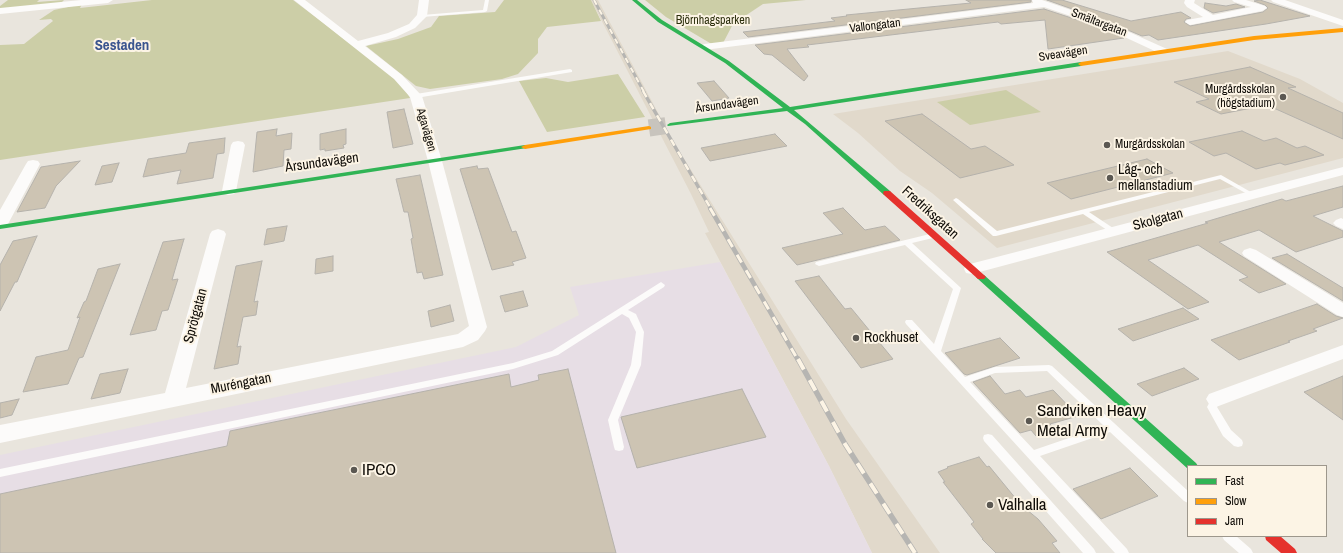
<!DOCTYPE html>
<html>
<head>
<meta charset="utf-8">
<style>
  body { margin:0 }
  #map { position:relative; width:1343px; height:553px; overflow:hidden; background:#e9e5dd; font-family:"Archivo Narrow",sans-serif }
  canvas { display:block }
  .legend { position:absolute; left:1187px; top:465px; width:140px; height:72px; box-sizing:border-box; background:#fcf4e5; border:1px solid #9d978c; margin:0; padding:5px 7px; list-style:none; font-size:12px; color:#0f0c07 }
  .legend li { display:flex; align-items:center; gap:8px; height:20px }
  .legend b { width:20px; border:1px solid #9d978c }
</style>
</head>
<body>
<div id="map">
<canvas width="1343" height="553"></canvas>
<ul class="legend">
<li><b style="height:5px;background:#30b455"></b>Fast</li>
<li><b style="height:5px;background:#ff9f0a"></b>Slow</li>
<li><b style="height:5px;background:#e5322d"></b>Jam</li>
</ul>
</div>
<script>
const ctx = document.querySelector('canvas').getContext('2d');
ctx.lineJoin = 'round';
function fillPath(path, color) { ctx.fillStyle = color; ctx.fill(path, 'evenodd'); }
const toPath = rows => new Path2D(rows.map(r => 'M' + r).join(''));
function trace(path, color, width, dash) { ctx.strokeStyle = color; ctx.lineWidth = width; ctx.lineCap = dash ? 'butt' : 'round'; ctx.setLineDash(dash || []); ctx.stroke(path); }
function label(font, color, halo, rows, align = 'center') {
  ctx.font = font + ' "Archivo Narrow",sans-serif'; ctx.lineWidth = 4; ctx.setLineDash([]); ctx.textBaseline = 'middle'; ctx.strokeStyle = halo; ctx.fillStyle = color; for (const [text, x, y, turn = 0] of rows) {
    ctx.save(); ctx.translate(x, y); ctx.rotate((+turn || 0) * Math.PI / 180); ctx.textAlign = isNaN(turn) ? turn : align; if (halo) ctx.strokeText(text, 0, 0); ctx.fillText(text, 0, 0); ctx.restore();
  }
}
const built = toPath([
  [591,0,598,0,673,141,846,419,940,553,872,553,829,466,705,233,709,232,691,194],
  [1228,51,1300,79,1343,103,1343,158,997,248,932,193,900,171,858,133,833,114]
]);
const industrial = toPath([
  [720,262,829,466,872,553,0,553,0,455,516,347,579,315,570,287]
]);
const green = toPath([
  [8,0,39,0,37,2,64,0,61,3,0,9,0,6],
  [152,0,293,0,384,69,404,87,410,98,0,160,0,45,24,44,53,21,51,19,39,20,54,10,82,4,80,8],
  [504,0,591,0,601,21,547,27,538,39,538,53,518,74,502,79,430,89,416,86,366,46,398,39,431,27,439,16,495,12],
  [645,0,806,0,763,4,733,24,722,45,715,46,666,17],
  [618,74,645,117,547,132,519,81,546,78,568,82],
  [1006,90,1041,112,970,125,937,102]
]);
const building = toPath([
  [966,0,1031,0,1031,2,748,37,743,32,835,21,831,18,847,16,846,15,971,3,966,0],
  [1047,0,1062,0,1131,21,1181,12,1191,18,1186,19,1184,22,1190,26,1263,12,1268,8,1265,5,1254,1,1260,0,1310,16,1266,24,1158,40,1149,35,1142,36,1109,22,1047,0],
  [1205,3,1226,6,1236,4,1245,7,1213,13,1204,8,1205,3],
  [1044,9,1102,28,1124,38,1048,49,1045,20,1001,24,998,22,841,41,807,45,809,47,787,49,808,76,804,81,772,55,764,54,755,45,1044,9],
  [1250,67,1296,87,1288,88,1343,113,1343,139,1267,105,1221,114,1196,102,1209,99,1174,82,1250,67],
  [714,81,729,98,712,101,697,83,714,81],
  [404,109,413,144,393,148,387,112,404,109],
  [922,114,971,149,985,146,1014,165,960,178,885,121,922,114],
  [277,129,276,136,292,133,291,149,284,150,283,166,253,172,257,132,277,129],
  [346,129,346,144,343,145,344,148,325,151,325,149,320,150,320,134,346,129],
  [1242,131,1264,141,1276,138,1297,148,1305,146,1324,155,1285,165,1280,163,1256,169,1226,153,1214,156,1189,142,1242,131],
  [775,134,787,146,710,161,701,148,775,134],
  [225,138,224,153,217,154,213,178,177,184,181,170,143,177,148,159,186,153,189,143,225,138],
  [1147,159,1173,173,1071,199,1047,183,1147,159],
  [80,161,56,186,45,208,17,212,41,167,80,161],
  [119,163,112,182,95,185,102,166,119,163],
  [477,166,478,169,488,168,512,232,516,231,526,258,512,262,514,265,492,270,460,169,477,166],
  [420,175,443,275,424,279,422,272,417,273,411,239,413,238,408,212,404,212,396,179,420,175],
  [1343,186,1343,207,1313,216,1343,231,1343,237,1296,252,1259,230,1219,242,1286,284,1259,293,1239,280,1248,277,1198,245,1148,260,1209,302,1188,309,1107,252,1208,223,1205,222,1282,199,1286,201,1343,186],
  [843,208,865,230,885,226,900,240,797,265,782,248,843,234,823,213,843,208],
  [287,226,284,241,264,245,267,229,287,226],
  [37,236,17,282,15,282,0,311,0,265,13,241,37,236],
  [184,239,172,280,178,279,168,310,162,311,156,330,130,335,163,242,184,239],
  [1287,254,1343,288,1343,301,1272,258,1287,254],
  [333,256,333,271,315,274,316,259,333,256],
  [262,261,254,302,258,301,256,315,243,317,237,347,241,346,238,364,214,369,236,266,262,261],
  [120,264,83,357,79,358,68,384,23,392,36,357,68,350,80,317,77,318,84,302,86,301,98,269,120,264],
  [819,276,845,309,851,308,893,359,861,368,795,281,819,276],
  [523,291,528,306,505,312,500,296,523,291],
  [1317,304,1336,316,1343,318,1313,329,1317,331,1288,341,1290,342,1239,360,1211,340,1317,304],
  [450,305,454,321,431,327,428,311,450,305],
  [1183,308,1199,319,1133,341,1118,329,1183,308],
  [1000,338,1020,358,967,375,964,374,945,353,1000,338],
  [1184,368,1199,379,1152,396,1137,384,1184,368],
  [128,369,120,393,91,399,100,374,128,369],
  [568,369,616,553,0,553,0,494,227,446,230,431,509,374,511,387,539,380,538,375,568,369],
  [990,376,1005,394,1020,390,1026,397,1053,390,1078,416,1050,424,1056,430,1036,436,1031,430,1020,433,973,382,990,376],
  [1343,376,1343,420,1304,392,1343,376],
  [742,389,766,437,637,468,621,417,742,389],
  [19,399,12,415,0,418,0,403,19,399],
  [979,457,987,467,989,466,1021,505,1038,519,1057,541,1052,543,1060,553,996,553,982,539,983,539,971,524,974,522,943,482,945,482,938,472,948,468,947,467,979,457],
  [1130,468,1158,496,1101,519,1073,489,1130,468]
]);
const secondaryTunnel = toPath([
  [649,128,670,125]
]);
const lane = toPath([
  [485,0,489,0,487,11,485,12,422,17,420,16,422,15,483,10,485,0],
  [570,69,572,70,572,72,416,98,413,96,416,94,570,69],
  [1221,175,1256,195,1253,197,1251,196,1220,179,1089,212,1116,230,1117,232,1113,234,1083,214,996,236,993,236,953,200,956,198,958,199,997,231,1221,175],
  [934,233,937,233,938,235,937,237,912,243,961,288,941,351,965,377,995,367,1049,365,1052,366,1188,491,1188,503,1184,501,1110,432,1040,456,1127,549,1129,553,1115,553,906,324,905,322,906,320,912,320,934,344,953,289,905,245,819,266,815,264,816,262,934,233],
  [1047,371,1104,426,1034,450,970,382,995,373,1047,371],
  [661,282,665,285,664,287,628,310,636,314,644,332,641,365,618,420,624,447,623,450,619,451,615,450,614,447,608,420,631,365,636,332,629,318,622,314,558,355,513,369,0,477,0,469,513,363,552,351,661,282],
  [1216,395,1219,396,1221,399,1217,407,1231,430,1242,440,1243,443,1242,446,1238,447,1234,446,1223,436,1207,407,1213,396,1216,395],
  [988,434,992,435,1094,549,1096,553,1083,553,984,441,983,438,984,435,988,434],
  [1222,536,1236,536,1251,549,1253,553,1239,553,1224,540,1222,536]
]);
const street = toPath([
  [81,0,113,0,108,3,0,14,0,8,81,0],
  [294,0,305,0,358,41,388,33,409,24,417,15,419,0,429,0,427,16,415,28,396,37,365,46,402,75,422,96,442,161,487,327,485,331,478,340,463,347,0,443,0,425,165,393,210,234,212,231,218,229,224,231,226,234,186,388,458,334,469,326,428,161,410,97,394,79,294,0],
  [1032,0,1042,0,1109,23,1167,49,1168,51,1167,53,1159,53,1103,27,1044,7,704,50,699,47,704,44,1033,3,1032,0],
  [1185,0,1195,0,1194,3,1213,15,1251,7,1234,2,1232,0,1246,0,1265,6,1267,8,1262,11,1190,25,1185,22,1187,20,1203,17,1187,7,1184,3,1185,0],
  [1271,0,1285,0,1343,20,1343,26,1273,2,1271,0],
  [238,141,243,142,245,145,236,191,234,194,229,195,224,194,222,191,231,145,233,142,238,141],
  [33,160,38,161,40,164,8,224,5,227,0,229,0,210,26,164,28,161,33,160],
  [1343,167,1343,175,972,274,966,273,964,269,966,265,1343,167],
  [1341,218,1343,219,1343,229,1336,226,1333,223,1336,220,1341,218],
  [1250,248,1256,250,1343,303,1343,317,1337,315,1244,256,1242,253,1244,250,1250,248],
  [1343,345,1343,359,1216,407,1209,404,1206,399,1209,394,1343,345]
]);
const fast = toPath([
  [632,0,637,0,662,20,729,61,790,107,1081,62,1084,64,1081,66,794,110,890,191,891,193,887,195,884,195,805,124,787,111,668,126,667,125,670,123,783,108,725,63,658,22,632,0],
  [525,145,529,147,527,148,0,229,0,225,525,145],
  [981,274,984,275,1196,463,1198,466,1188,466,1188,469,978,279,976,277,981,274]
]);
const slow = toPath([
  [1343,28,1343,32,1254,40,1081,66,1078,64,1081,62,1254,36,1343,28],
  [649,126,651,127,651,129,525,149,521,147,525,145,649,126]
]);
const jam = toPath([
  [884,191,890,191,984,275,986,277,984,279,978,279,884,195,883,193,884,191],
  [1265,536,1280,536,1295,549,1297,553,1281,553,1266,540,1265,536]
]);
const railFar3 = toPath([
  [594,0,644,92]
]);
const railFar2 = toPath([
  [643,91,711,209]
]);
const railFar1 = toPath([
  [710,208,798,360]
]);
const rail = toPath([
  [798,359,845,444,915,553]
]);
const markers = [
  [1283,97,4,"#5b5852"],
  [1107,145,4,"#5b5852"],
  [1110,178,4,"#5b5852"],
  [856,338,4,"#5b5852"],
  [1029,421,4,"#5b5852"],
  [354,470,4,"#5b5852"],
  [990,505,4,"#5b5852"]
];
const farParknames = [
  ["Björnhagsparken",713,21]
];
const farStreetnames = [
  ["Smältargatan",1099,23,21],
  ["Vallongatan",875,26,-7],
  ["Sveavägen",1063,54,-9],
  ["Årsundavägen",727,105,-8],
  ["Agavägen",426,130,74]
];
const farPoinames = [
  ["Murgårdsskolan",1275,90],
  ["(högstadium)",1275,104],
  ["Murgårdsskolan",1115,145,"left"]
];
const streetNames = [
  ["Årsundavägen",322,163,-8],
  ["Fredriksgatan",930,213,42],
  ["Skolgatan",1158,220,-15],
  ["Sprötgatan",196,316,-75],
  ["Muréngatan",241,384,-11]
];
const poiNames = [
  ["Låg- och",1118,170],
  ["mellanstadium",1118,186],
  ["Rockhuset",864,338]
];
const farDistrictnames = [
  ["Sestaden",122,46]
];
const nearPoinames = [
  ["Sandviken Heavy",1037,411],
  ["Metal Army",1037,431],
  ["IPCO",362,470],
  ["Valhalla",998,505]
];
fillPath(built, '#e1d9cb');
fillPath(industrial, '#e7dee5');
fillPath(green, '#cccea7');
fillPath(building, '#cdc4b3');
trace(building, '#b5b2ac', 1);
trace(secondaryTunnel, '#c8c4bd', 17, [17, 8]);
fillPath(lane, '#fcfbfa');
fillPath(street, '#fcfbfa');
fillPath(fast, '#30b455');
fillPath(slow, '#ff9f0a');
fillPath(jam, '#e5322d');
trace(railFar3, '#b6b5b2', 3);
trace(railFar2, '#b6b5b2', 3.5);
trace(railFar1, '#b6b5b2', 4.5);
trace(rail, '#b6b5b2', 5.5);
trace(railFar3, '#fcf4e5', 2, [5.5]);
trace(railFar2, '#fcf4e5', 2.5, [7]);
trace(railFar1, '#fcf4e5', 3, [9]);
trace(rail, '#fcf4e5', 4, [12]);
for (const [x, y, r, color] of markers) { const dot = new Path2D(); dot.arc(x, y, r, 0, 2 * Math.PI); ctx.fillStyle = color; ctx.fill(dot); trace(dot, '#fcf4e5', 1.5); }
label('12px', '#2c2f0d', '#fcf4e5', farParknames);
label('12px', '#0f0c07', '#fcf4e5', farStreetnames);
label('12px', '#0f0c07', '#fcf4e5', farPoinames, 'right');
label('14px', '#0f0c07', '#fcf4e5', streetNames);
label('14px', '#0f0c07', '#fcf4e5', poiNames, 'left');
label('bold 15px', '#3a558f', '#fcf4e5', farDistrictnames);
label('17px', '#0f0c07', '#fcf4e5', nearPoinames, 'left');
</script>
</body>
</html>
